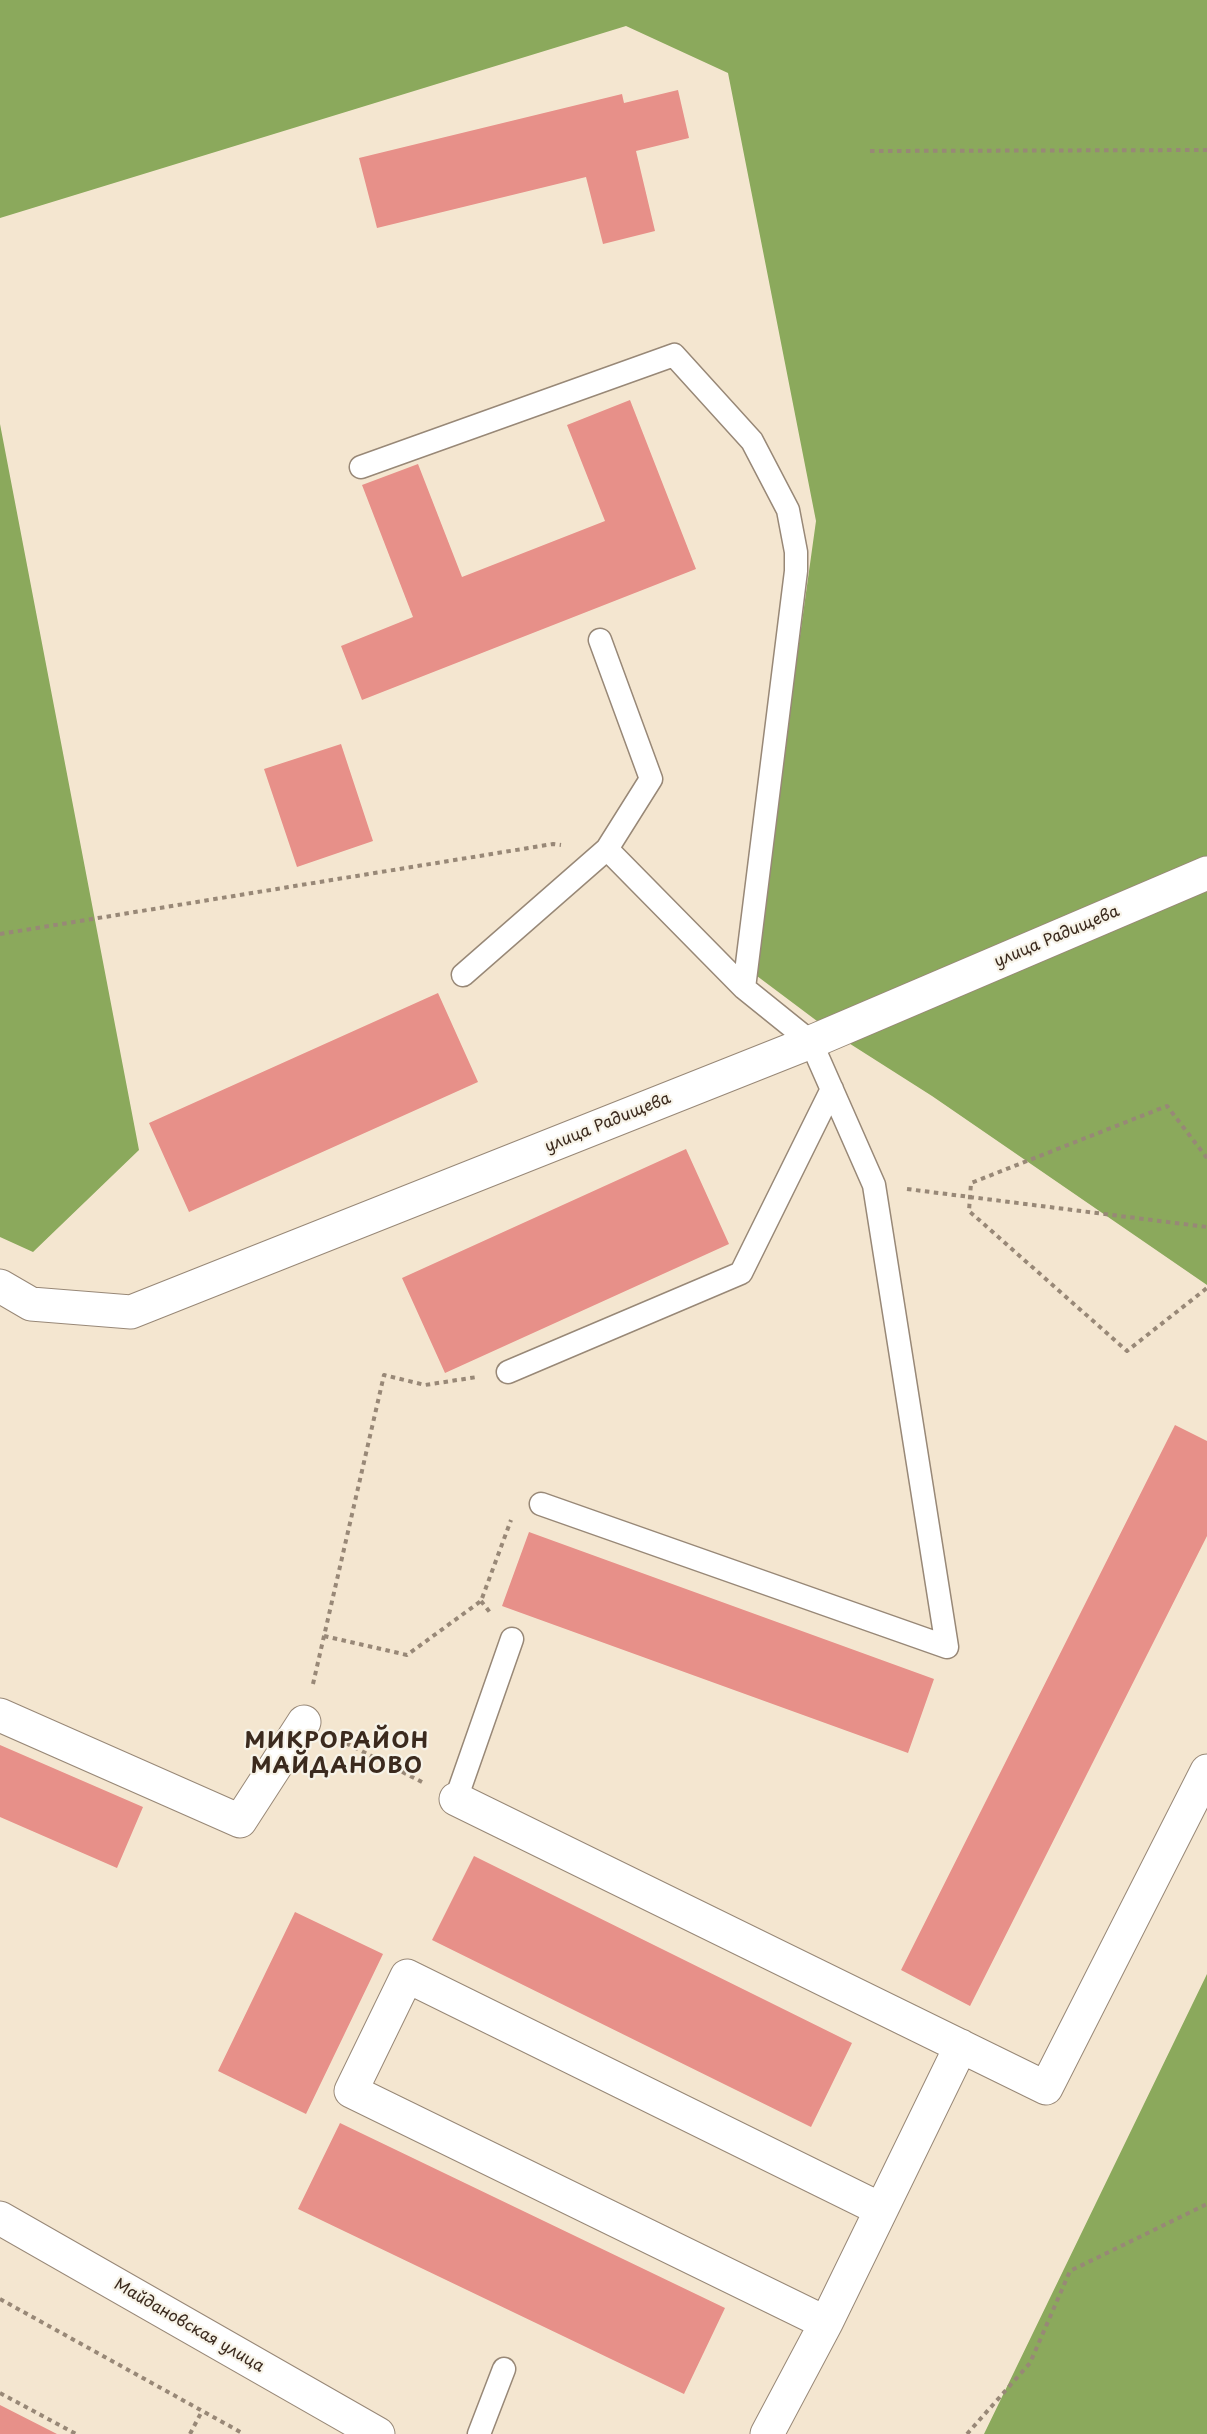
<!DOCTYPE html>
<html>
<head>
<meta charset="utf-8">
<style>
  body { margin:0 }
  canvas { display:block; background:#f4e6d0 }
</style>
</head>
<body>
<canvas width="1207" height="2434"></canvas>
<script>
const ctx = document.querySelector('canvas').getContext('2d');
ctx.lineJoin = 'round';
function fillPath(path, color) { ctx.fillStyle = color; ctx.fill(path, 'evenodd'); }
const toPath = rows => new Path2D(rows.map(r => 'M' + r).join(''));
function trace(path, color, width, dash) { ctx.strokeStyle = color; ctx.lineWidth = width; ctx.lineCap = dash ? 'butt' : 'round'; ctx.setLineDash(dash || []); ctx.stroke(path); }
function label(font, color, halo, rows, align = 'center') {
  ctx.font = font + ' "Playpen Sans",sans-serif'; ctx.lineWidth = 4.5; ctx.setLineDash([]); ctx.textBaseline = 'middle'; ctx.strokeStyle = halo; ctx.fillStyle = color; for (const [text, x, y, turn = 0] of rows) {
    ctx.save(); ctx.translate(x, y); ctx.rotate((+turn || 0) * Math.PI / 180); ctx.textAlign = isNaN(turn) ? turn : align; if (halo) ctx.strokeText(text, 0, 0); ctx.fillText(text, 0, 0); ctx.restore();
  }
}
const forest = toPath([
  [0,0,1207,0,1207,1285,932,1096,833,1033,753,973,816,521,728,73,626,26,0,218],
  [0,424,139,1150,33,1252,0,1237],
  [1207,1974,1207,2434,984,2434]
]);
const building = toPath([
  [678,90,689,138,636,151,655,231,603,244,586,177,377,228,359,158,622,94,624,103],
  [630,400,696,569,362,700,341,646,413,617,362,485,418,464,462,577,605,521,567,425],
  [341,744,373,841,297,867,264,769],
  [438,993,478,1082,189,1212,149,1123],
  [686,1149,729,1244,445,1373,402,1278],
  [1175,1425,1207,1441,1207,1536,970,2006,901,1970],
  [529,1532,934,1679,908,1753,502,1606],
  [0,1745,143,1807,117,1868,0,1817],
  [474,1856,852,2043,811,2127,432,1940],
  [295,1912,383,1954,306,2114,218,2071],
  [340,2123,725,2308,684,2394,298,2209],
  [0,2405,57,2434,0,2434]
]);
const path = toPath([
  [870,151,1207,150],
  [0,934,553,844,561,845],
  [1207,1158,1167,1106,971,1183,969,1211,1127,1351,1207,1288],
  [907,1189,1207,1227],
  [481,1601,492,1615],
  [324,1636,407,1655,481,1601,511,1520],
  [313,1684,384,1375,425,1385,477,1377],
  [338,1739,422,1782],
  [0,2299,244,2434],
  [0,2393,76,2434],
  [190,2434,202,2411],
  [967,2434,1030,2363,1070,2271,1207,2204]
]);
const lane = toPath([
  [361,467,674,355,752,441,788,510,796,552,796,571,744,988],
  [463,975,607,849,651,779,600,640],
  [508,1372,741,1273,832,1089],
  [541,1504,947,1647,874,1185,811,1042,744,988,607,849],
  [456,1799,512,1639],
  [479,2434,504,2369]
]);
const street = toPath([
  [0,1286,31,1304,131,1312,811,1042,1207,873],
  [0,1715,240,1821,304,1722],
  [456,1799,1046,2088,1207,1771],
  [880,2209,407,1976,351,2091,826,2323,961,2046],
  [0,2218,378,2434],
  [767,2434,826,2323]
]);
const streetNames = [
  ["улица Радищева",1057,937,-23],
  ["улица Радищева",608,1123,-22],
  ["Майдановская улица",189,2326,30]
];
const districtNames = [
  ["МИКРОРАЙОН",337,1742],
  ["МАЙДАНОВО",337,1767]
];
fillPath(forest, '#8ba95c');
fillPath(building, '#e79089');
trace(lane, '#988877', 25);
trace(street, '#988877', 35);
trace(path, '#988877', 4, [4.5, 4.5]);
trace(lane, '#fff', 22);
trace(street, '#fff', 33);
label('16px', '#3b2a1e', '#f7f3e8', streetNames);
ctx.letterSpacing = '1.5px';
label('bold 22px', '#3b2a1e', '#f7f3e8', districtNames);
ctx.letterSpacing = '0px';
</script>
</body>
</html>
